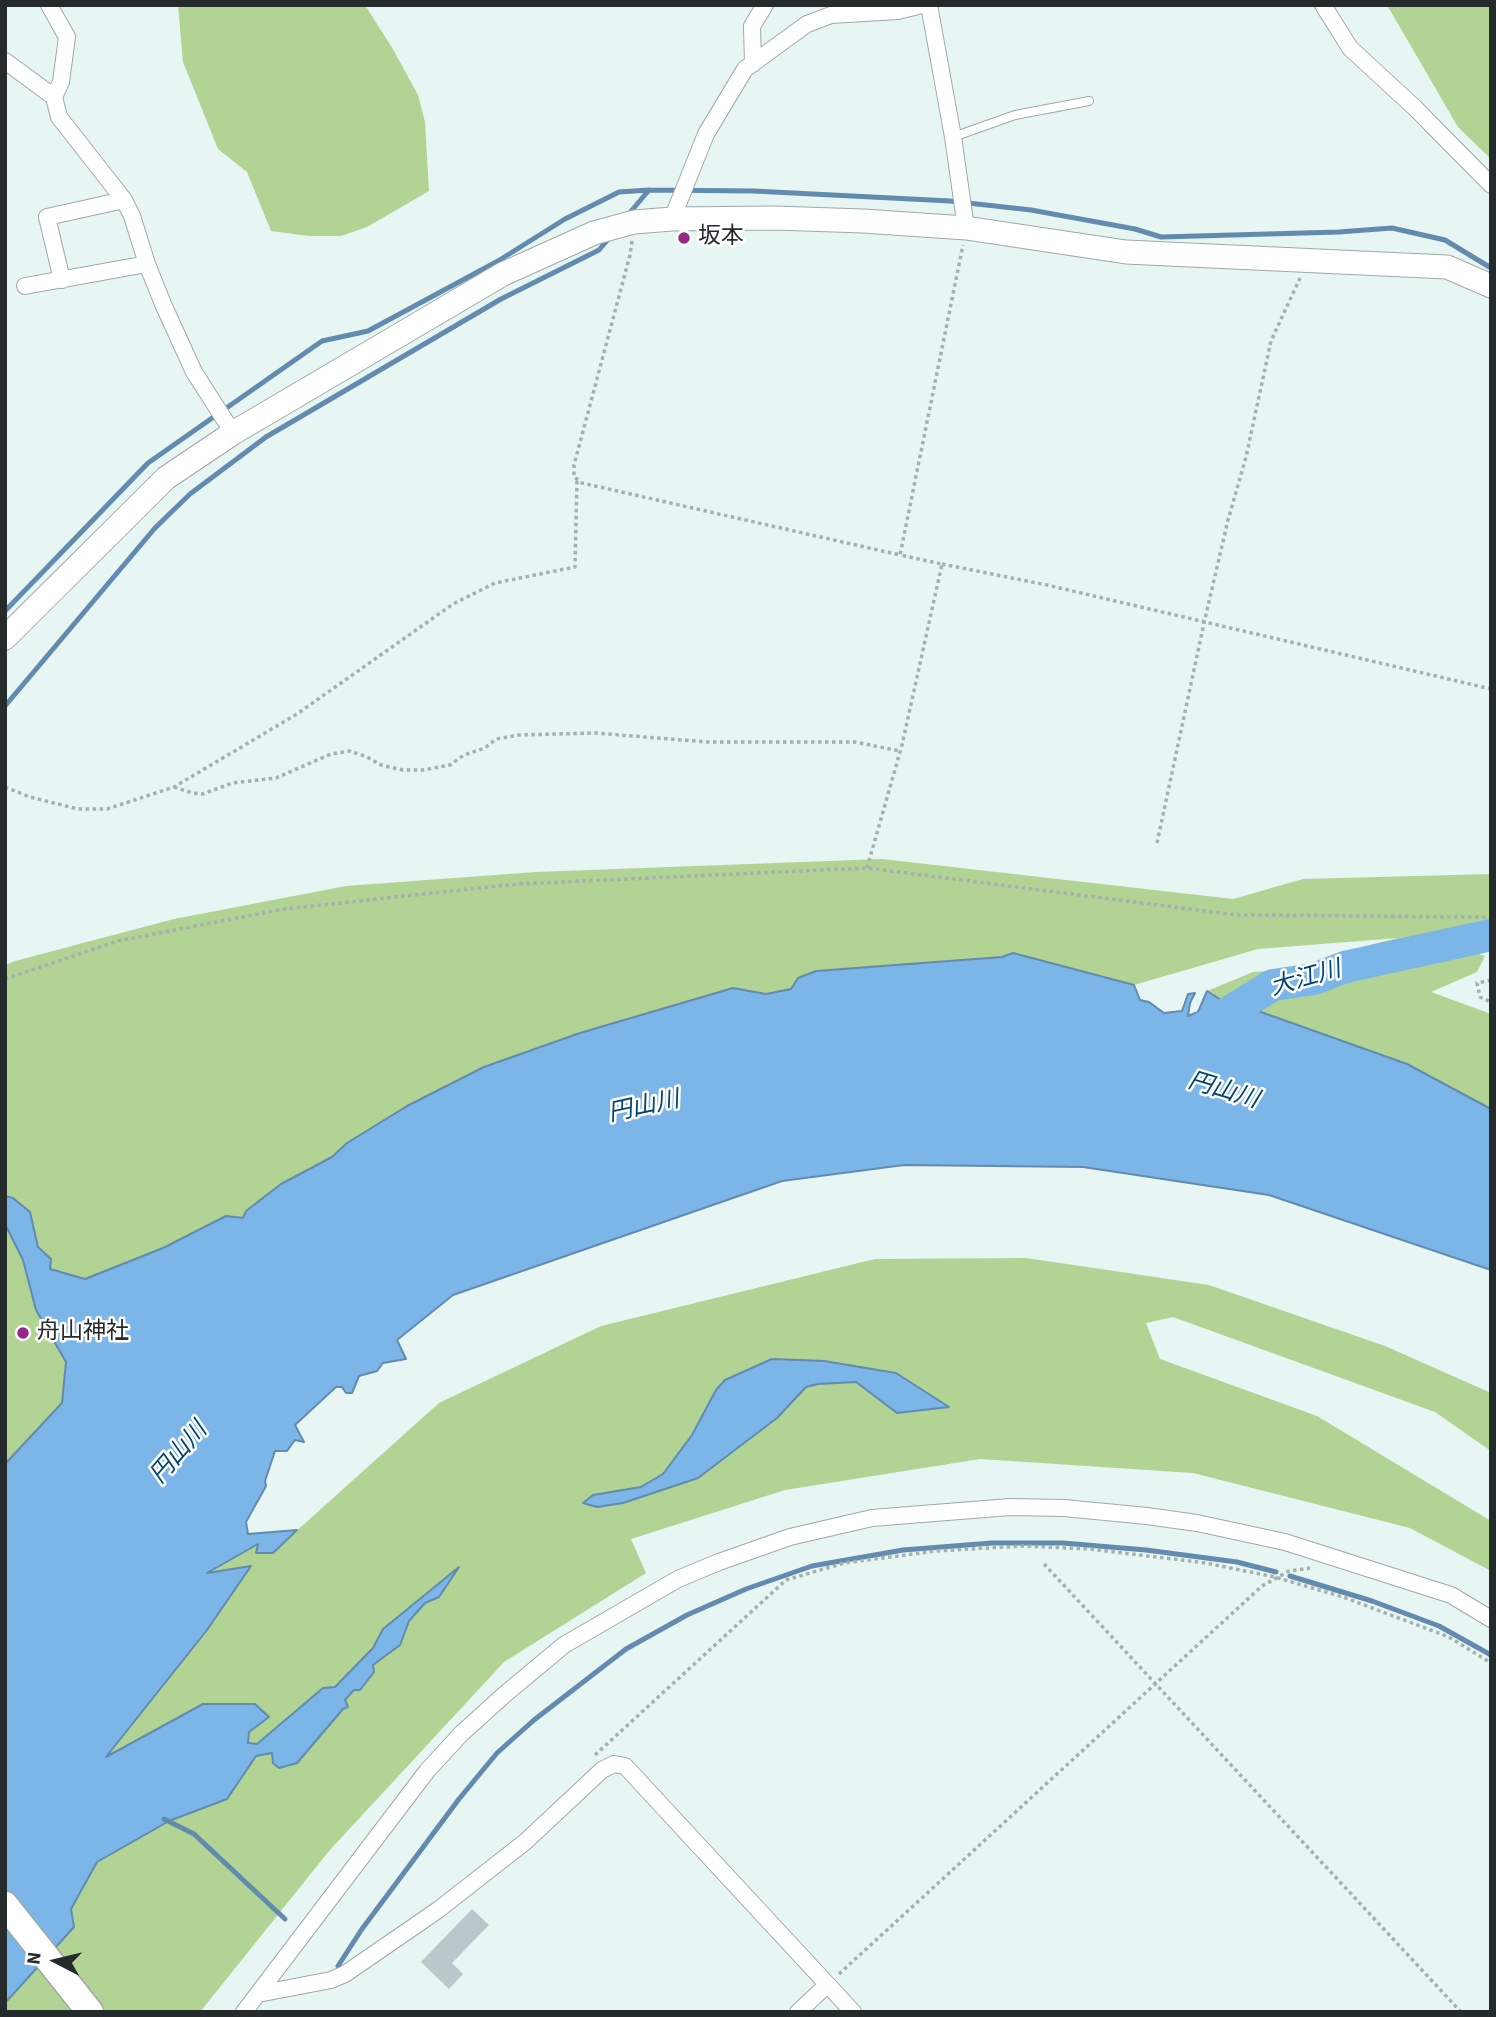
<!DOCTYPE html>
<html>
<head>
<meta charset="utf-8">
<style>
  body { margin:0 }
  #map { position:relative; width:1496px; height:2017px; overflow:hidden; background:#e7f5f3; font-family:"Source Sans 3",sans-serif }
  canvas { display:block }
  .frame { position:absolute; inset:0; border:7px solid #252a2a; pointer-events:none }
  .north { position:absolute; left:21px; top:1926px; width:70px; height:70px; -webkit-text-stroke:5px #fff; paint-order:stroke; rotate:277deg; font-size:19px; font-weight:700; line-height:28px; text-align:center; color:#252a2a }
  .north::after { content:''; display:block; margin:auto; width:24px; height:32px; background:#252a2a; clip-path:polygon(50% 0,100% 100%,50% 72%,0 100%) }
</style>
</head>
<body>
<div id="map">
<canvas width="1496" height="2017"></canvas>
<div class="frame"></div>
<div class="north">N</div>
</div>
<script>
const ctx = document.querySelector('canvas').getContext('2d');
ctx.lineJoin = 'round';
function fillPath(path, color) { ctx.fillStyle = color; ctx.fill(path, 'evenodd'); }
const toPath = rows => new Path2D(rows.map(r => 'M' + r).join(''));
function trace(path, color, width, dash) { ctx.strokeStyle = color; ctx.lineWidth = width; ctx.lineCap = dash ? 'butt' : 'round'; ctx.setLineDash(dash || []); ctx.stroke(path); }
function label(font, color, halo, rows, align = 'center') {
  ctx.font = font + ' "Source Sans 3","Noto Sans JP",sans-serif'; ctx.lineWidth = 5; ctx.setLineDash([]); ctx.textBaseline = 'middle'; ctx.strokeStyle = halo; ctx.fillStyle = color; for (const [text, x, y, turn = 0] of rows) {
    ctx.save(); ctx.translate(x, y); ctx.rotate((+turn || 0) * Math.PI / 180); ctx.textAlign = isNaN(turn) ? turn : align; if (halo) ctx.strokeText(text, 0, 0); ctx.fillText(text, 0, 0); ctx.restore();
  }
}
const green = toPath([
  [178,5,365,5,394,51,418,95,425,122,429,191,367,227,341,236,309,236,271,231,247,172,218,149,183,62],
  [1387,5,1491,5,1491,159,1458,127],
  [882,859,1233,899,1303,879,1491,874,1491,921,1409,938,1433,940,1485,956,1477,972,1431,992,1491,1014,1491,1109,1247,1007,1224,1002,1207,991,1253,972,1294,969,1366,946,1398,938,1258,949,1134,985,1013,953,1002,957,816,971,791,989,766,994,733,988,580,1033,484,1067,407,1106,347,1143,332,1157,281,1184,243,1218,226,1216,163,1248,85,1279,50,1269,51,1259,38,1248,13,1198,5,1196,5,965,15,961,174,919,346,886,536,872],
  [5,1224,23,1260,36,1310,67,1362,63,1403,5,1464],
  [1026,1258,1209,1285,1385,1346,1491,1393,1491,1451,1435,1412,1173,1317,1146,1323,1160,1359,1317,1416,1491,1521,1491,1571,1410,1528,1193,1473,980,1459,785,1490,631,1539,646,1573,504,1662,329,1851,200,2012,5,2012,5,2003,74,1927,71,1909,97,1862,169,1821,227,1799,256,1756,272,1752,348,1707,345,1700,354,1690,360,1689,374,1672,372,1666,400,1645,409,1621,425,1603,439,1597,456,1569,383,1629,373,1648,334,1687,323,1688,256,1744,247,1743,249,1732,105,1759,207,1630,250,1566,205,1575,260,1543,256,1552,273,1552,439,1403,601,1326,875,1259]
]);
const water = toPath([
  [1013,953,1134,985,1140,1000,1149,1002,1164,1013,1182,1011,1188,994,1195,993,1190,1003,1188,1016,1198,1012,1207,991,1224,1002,1247,1007,1407,1064,1491,1109,1491,1270,1269,1195,1083,1167,904,1165,782,1181,453,1295,397,1340,406,1359,383,1363,377,1371,359,1376,352,1393,346,1393,342,1387,336,1387,295,1425,304,1442,295,1440,287,1451,275,1451,265,1481,266,1486,246,1522,248,1534,297,1530,273,1553,256,1553,258,1544,207,1573,251,1566,207,1630,106,1757,203,1704,255,1704,269,1717,249,1732,248,1743,257,1744,323,1688,335,1687,373,1648,383,1629,459,1567,439,1597,425,1603,409,1621,400,1645,373,1665,374,1672,360,1690,354,1690,345,1700,348,1707,343,1709,297,1763,279,1768,273,1763,272,1753,256,1756,227,1799,169,1821,97,1862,71,1909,74,1927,5,2003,5,1464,62,1403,66,1362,36,1310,23,1260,5,1224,5,1196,13,1198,30,1212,38,1247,51,1259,50,1269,85,1279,163,1248,226,1216,243,1218,246,1211,281,1184,332,1157,347,1143,407,1106,484,1067,580,1033,733,988,766,994,791,989,798,978,816,971,1002,957,1013,953],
  [772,1359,824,1361,896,1373,949,1407,897,1413,856,1382,818,1384,806,1387,777,1418,698,1478,623,1503,597,1507,583,1503,593,1495,641,1487,663,1474,692,1435,716,1390,725,1380,772,1359]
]);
const stream = toPath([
  [627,216,649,190,754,191,950,201,1031,210,1135,229,1161,237,1339,232,1392,228,1445,240,1491,268],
  [5,611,148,463,322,341,368,331,498,261,565,219,619,192,649,190],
  [5,706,155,528,190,494,266,437,501,299,599,250,610,237],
  [1290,1576,1372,1601,1439,1626,1491,1655],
  [164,1819,194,1834,285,1919],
  [338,1966,362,1929,459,1799,497,1753,534,1720,626,1649,687,1615,746,1589,812,1566,903,1550,992,1543,1063,1543,1146,1550,1237,1562,1276,1572]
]);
const river = toPath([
  [1203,1028,1273,985,1314,979,1345,967,1491,935]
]);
const building = toPath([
  [472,1909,489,1925,452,1963,463,1974,449,1989,421,1962]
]);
const path = toPath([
  [632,241,630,255,574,465,574,477,582,483,900,555],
  [942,564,1047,585,1491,689],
  [5,787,30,797,78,809,107,809,174,787,297,714,453,604,495,583,575,567,577,479],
  [174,787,192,793,203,794,232,783,276,778,331,754,350,751,367,757,381,765,403,770,423,770,450,765,464,755,485,748,496,739,519,735,595,733,707,742,855,742,900,751],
  [1157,843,1204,623,1228,520,1246,457,1271,341,1300,278],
  [867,868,902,745,942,564,900,555,963,245],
  [5,979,118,941,284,909,517,884,867,868,1237,915,1491,917],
  [1491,980,1477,983,1480,997,1491,1002],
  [1044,1564,1461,2012],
  [595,1755,786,1580,844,1563,936,1551,1023,1546,1090,1549,1206,1563,1275,1577,1343,1597,1449,1637,1491,1663],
  [839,1974,1262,1586,1289,1571,1310,1568]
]);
const lane = toPath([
  [953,137,1015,115,1089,101]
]);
const street = toPath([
  [49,5,67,37,61,82,54,97],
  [929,5,953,137,966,228],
  [1323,5,1350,48,1415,108,1491,185],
  [5,61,54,97,59,117,124,200,132,216,147,264,163,304,194,372,233,433],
  [753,64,752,26,765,5],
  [672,219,706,134,745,69,807,24,831,15,898,11,922,5],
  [62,280,47,217,124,200],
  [25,286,147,264],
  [258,1994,331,1980,345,1974,438,1910,525,1842,602,1770,614,1764,625,1766,853,2012],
  [244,2012,427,1771,461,1734,504,1695,564,1645,678,1579,719,1562,790,1537,872,1518,1010,1507,1064,1508,1147,1516,1197,1523,1285,1542,1451,1595,1491,1619],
  [798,2012,827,1985]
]);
const secondary = toPath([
  [5,638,166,478,233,433,503,274,594,233,634,222,672,219,775,218,863,221,966,228,1126,252,1447,267,1491,286]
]);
const primary = toPath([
  [5,1905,90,2012]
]);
const markers = [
  [684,238,7,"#952787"],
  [23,1333,7,"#952787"]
];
const poiNames = [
  ["坂本",698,238],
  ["舟山神社",37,1333]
];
const waterNames = [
  ["大江川",1306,980,-16],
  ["円山川",1223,1092,17],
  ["円山川",644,1108,-12],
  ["円山川",180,1454,-49]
];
fillPath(green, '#b1d393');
fillPath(water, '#7cb5e8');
trace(water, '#628baf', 2);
trace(stream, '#628baf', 5);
trace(river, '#7cb5e8', 32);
fillPath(building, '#bbc7cb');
trace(lane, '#9daaa8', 10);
trace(street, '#9daaa8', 18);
trace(secondary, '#9daaa8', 25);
trace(primary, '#9daaa8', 29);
trace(path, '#a5b0af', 3.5, [3.5, 3.5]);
trace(lane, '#fff', 8);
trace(street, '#fff', 16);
trace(secondary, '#fff', 23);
trace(primary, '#fff', 26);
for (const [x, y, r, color] of markers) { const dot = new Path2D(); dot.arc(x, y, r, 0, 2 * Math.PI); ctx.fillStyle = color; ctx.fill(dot); trace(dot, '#fff', 2.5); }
label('23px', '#252a2a', '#fff', poiNames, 'left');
label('italic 24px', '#004675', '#fff', waterNames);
</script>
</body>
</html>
